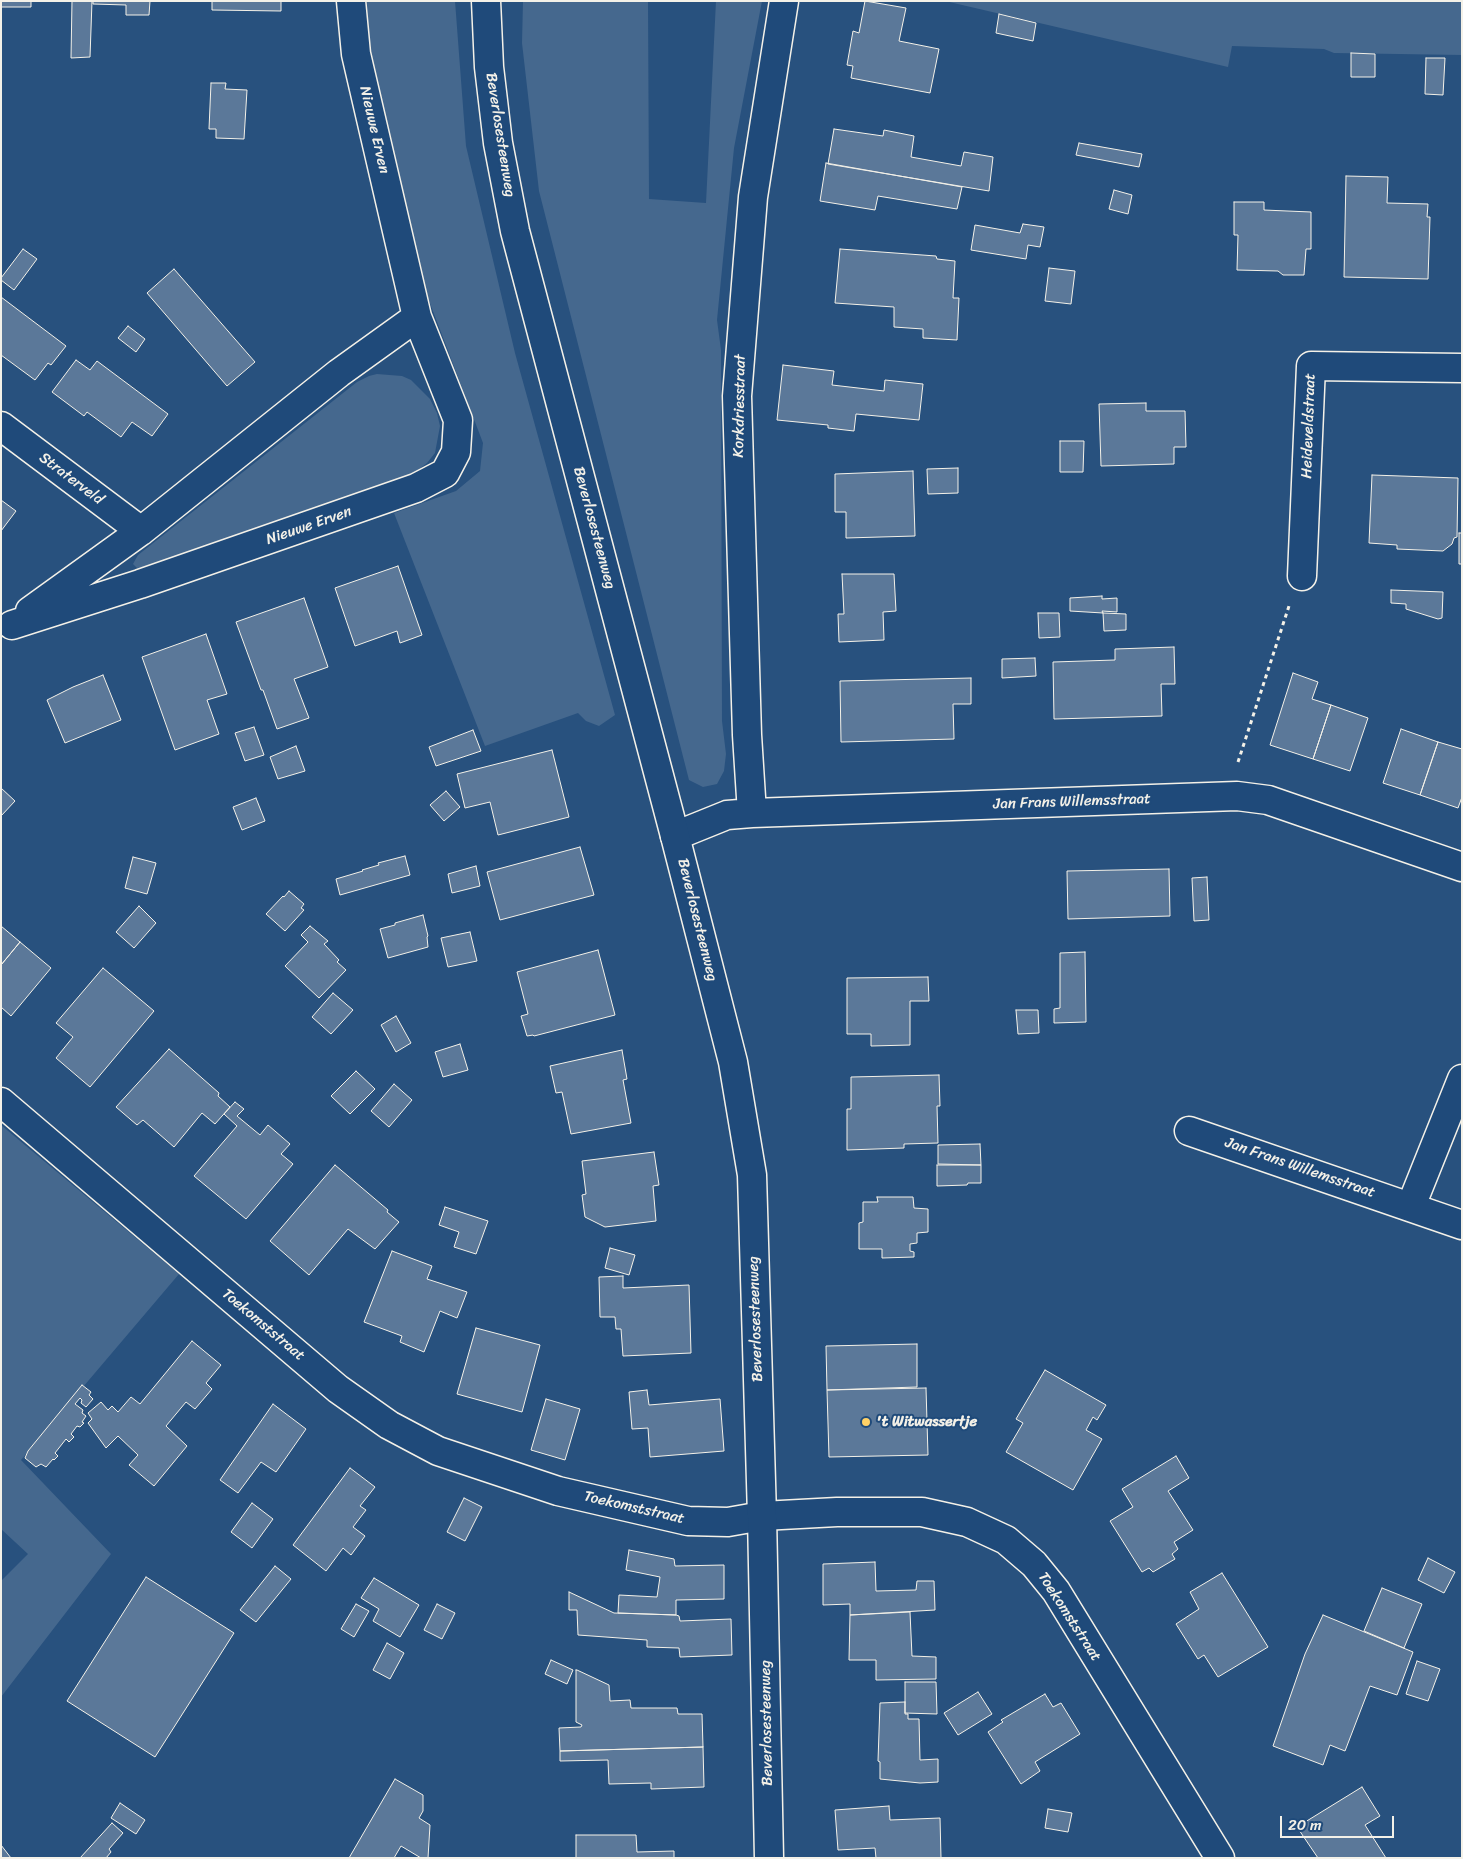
<!DOCTYPE html>
<html>
<head>
<meta charset="utf-8">
<style>
  body { margin:0 }
  #map { position:relative; width:1463px; height:1859px; overflow:hidden; background:#28517e; font-family:Sriracha,sans-serif }
  canvas { display:block }
  .frame { position:absolute; inset:0; border:2px solid #f4f1e8; pointer-events:none }
  .scale { position:absolute; left:1280px; top:1816px; width:114px; height:22px; box-sizing:border-box; border:2px solid #f4f1e8; border-top:0; padding-left:6px; font-size:15px; line-height:18px; white-space:nowrap; color:#f4f1e8; -webkit-text-stroke:4px #1f4a7a; paint-order:stroke }
</style>
</head>
<body>
<div id="map">
<canvas width="1463" height="1859"></canvas>
<div class="frame"></div>
<div class="scale">20 m</div>
</div>
<script>
const ctx = document.querySelector('canvas').getContext('2d');
ctx.lineJoin = 'round';
function fillPath(path, color) { ctx.fillStyle = color; ctx.fill(path, 'evenodd'); }
const toPath = rows => new Path2D(rows.map(r => 'M' + r).join(''));
function trace(path, color, width, dash) { ctx.strokeStyle = color; ctx.lineWidth = width; ctx.lineCap = dash ? 'butt' : 'round'; ctx.setLineDash(dash || []); ctx.stroke(path); }
function label(font, color, halo, rows, align = 'center') {
  ctx.font = font + ' Sriracha,sans-serif'; ctx.lineWidth = 4; ctx.setLineDash([]); ctx.textBaseline = 'middle'; ctx.strokeStyle = halo; ctx.fillStyle = color; for (const [text, x, y, turn = 0] of rows) {
    ctx.save(); ctx.translate(x, y); ctx.rotate((+turn || 0) * Math.PI / 180); ctx.textAlign = isNaN(turn) ? turn : align; if (halo) ctx.strokeText(text, 0, 0); ctx.fillText(text, 0, 0); ctx.restore();
  }
}
const green = toPath([
  [367,1,455,1,466,146,515,353,615,715,599,726,586,721,578,713,485,746,394,513,456,491,480,471,483,443,428,298,368,50],
  [523,1,648,1,649,199,706,203,716,1,762,1,734,148,717,320,721,350,722,721,726,754,724,771,717,784,703,787,689,780,539,191,522,43],
  [945,1,1462,1,1462,55,1334,53,1324,49,1232,46,1228,67],
  [377,374,402,376,411,380,430,399,437,413,440,426,435,453,427,463,410,476,149,566,137,568,133,564,138,555,357,382,369,376],
  [1,1125,179,1274,21,1460,111,1554,1,1697,1,1581,28,1554,1,1529]
]);
const building = toPath([
  [1,1,31,1,31,7,1,7,1,1],
  [72,1,92,1,90,57,71,58,72,1],
  [93,1,150,1,149,15,126,15,126,5,93,4,93,1],
  [212,1,281,1,281,11,212,10,212,1],
  [865,1,906,8,899,41,939,49,930,93,851,78,853,66,847,65,853,31,859,33,865,1],
  [999,14,1036,23,1033,41,996,33,999,14],
  [1351,53,1375,54,1375,77,1351,77,1351,53],
  [1426,58,1445,58,1443,95,1425,94,1426,58],
  [211,83,226,83,225,89,247,90,244,139,216,138,216,129,209,129,211,83],
  [834,129,883,136,884,130,914,136,911,157,961,166,964,152,993,157,989,191,828,164,834,129],
  [1079,143,1142,154,1139,167,1076,155,1079,143],
  [826,163,962,187,957,209,878,196,875,210,820,201,826,163],
  [1346,176,1388,177,1387,203,1428,204,1427,217,1430,217,1428,279,1344,277,1346,176],
  [1114,190,1132,195,1128,214,1109,209,1114,190],
  [1234,202,1264,202,1264,210,1311,212,1311,249,1306,249,1304,275,1283,275,1278,271,1237,270,1238,235,1234,235,1234,202],
  [1023,224,1044,227,1040,247,1028,245,1026,259,971,250,975,225,1020,233,1023,224],
  [23,249,37,259,14,290,1,280,1,278,23,249],
  [840,249,936,256,937,259,955,261,953,298,959,298,957,340,923,338,923,329,894,327,894,307,835,303,840,249],
  [1049,268,1075,271,1071,304,1045,301,1049,268],
  [174,269,255,362,227,386,147,293,174,269],
  [1,297,66,346,51,365,48,363,35,380,1,355,1,297],
  [128,326,145,339,136,352,118,338,128,326],
  [76,360,90,370,97,361,168,414,152,436,132,422,121,437,87,412,84,416,52,392,76,360],
  [783,365,834,371,832,385,884,391,885,380,923,384,919,420,856,414,854,431,828,428,828,425,777,420,783,365],
  [1146,403,1146,411,1185,411,1186,447,1174,447,1174,464,1101,466,1099,404,1146,403],
  [1060,441,1084,441,1083,472,1060,472,1060,441],
  [958,468,958,493,928,494,927,469,958,468],
  [913,471,915,536,846,538,846,512,835,512,835,474,913,471],
  [1372,475,1458,478,1457,537,1454,538,1452,544,1443,551,1397,549,1397,545,1369,543,1372,475],
  [1,500,16,511,1,531,1,500],
  [1459,533,1462,533,1462,564,1459,564,1459,533],
  [398,566,422,635,400,643,397,631,355,646,335,588,398,566],
  [842,574,894,574,896,611,883,612,884,640,839,642,838,614,844,614,842,574],
  [1391,590,1443,592,1442,618,1438,619,1406,609,1406,604,1391,603,1391,590],
  [1102,596,1102,599,1117,598,1117,612,1102,611,1103,613,1070,611,1070,598,1102,596],
  [304,598,328,667,294,679,309,718,277,729,263,690,261,690,236,622,304,598],
  [1038,613,1059,613,1060,637,1039,638,1038,613],
  [1103,613,1126,614,1126,630,1104,631,1103,613],
  [206,634,227,694,207,700,219,734,175,750,142,657,206,634],
  [1174,647,1175,684,1161,684,1162,716,1054,719,1053,662,1115,660,1115,649,1174,647],
  [1035,658,1036,676,1002,678,1002,659,1035,658],
  [1293,673,1318,682,1312,699,1331,705,1313,759,1270,745,1293,673],
  [103,675,121,720,65,743,47,700,73,687,103,675],
  [971,678,971,704,953,704,954,739,841,742,840,681,971,678],
  [1331,705,1368,718,1350,771,1313,759,1331,705],
  [254,727,264,755,245,761,235,733,254,727],
  [1401,729,1438,742,1420,795,1383,783,1401,729],
  [473,730,481,751,436,766,429,747,473,730],
  [1438,742,1462,749,1462,797,1458,808,1420,795,1438,742],
  [296,746,305,771,278,779,270,757,296,746],
  [552,750,569,817,498,835,490,802,465,808,457,774,552,750],
  [1,788,15,801,1,816,1,788],
  [446,791,460,807,444,821,430,805,446,791],
  [256,798,265,821,242,830,233,807,256,798],
  [580,847,594,895,500,920,487,872,580,847],
  [405,856,410,875,340,895,336,879,363,871,362,870,379,865,378,863,405,856],
  [133,857,156,863,147,894,125,888,133,857],
  [476,866,480,886,452,893,448,874,476,866],
  [1169,869,1170,916,1068,919,1067,871,1169,869],
  [1207,877,1209,920,1194,921,1192,878,1207,877],
  [289,891,304,904,301,908,304,910,285,931,266,914,283,896,284,897,289,891],
  [139,906,156,923,134,948,116,932,139,906],
  [423,915,428,936,427,937,428,947,388,958,380,929,395,925,395,923,423,915],
  [1,926,20,942,1,965,1,926],
  [310,926,328,941,324,944,339,960,337,962,346,970,319,998,285,966,308,942,301,935,310,926],
  [470,932,477,961,448,967,441,938,470,932],
  [20,942,51,968,11,1016,1,1007,1,965,20,942],
  [598,950,615,1015,534,1036,533,1035,527,1036,521,1016,528,1014,517,972,598,950],
  [1085,952,1086,1022,1054,1023,1054,1009,1060,1008,1060,953,1085,952],
  [103,968,154,1011,90,1087,56,1058,73,1037,56,1023,103,968],
  [928,977,929,1001,910,1001,910,1045,871,1046,871,1034,847,1034,847,978,928,977],
  [333,993,353,1010,331,1034,312,1017,333,993],
  [1016,1010,1038,1010,1039,1033,1018,1034,1016,1010],
  [396,1016,411,1043,396,1052,381,1025,396,1016],
  [460,1044,468,1070,443,1077,435,1052,460,1044],
  [169,1049,219,1093,218,1096,230,1107,215,1124,202,1113,174,1147,143,1120,137,1125,116,1107,169,1049],
  [622,1050,627,1079,623,1080,631,1123,571,1134,562,1092,556,1093,550,1066,622,1050],
  [356,1071,375,1089,350,1114,331,1096,356,1071],
  [939,1075,940,1106,937,1106,938,1143,904,1144,904,1148,847,1150,847,1109,851,1109,851,1077,939,1075],
  [394,1084,412,1100,389,1127,371,1111,394,1084],
  [235,1102,244,1109,237,1116,260,1135,268,1125,290,1144,281,1154,293,1164,246,1219,194,1176,237,1126,224,1114,235,1102],
  [980,1144,981,1165,938,1164,938,1145,980,1144],
  [654,1152,659,1185,653,1186,656,1221,605,1227,585,1217,582,1195,586,1194,582,1161,654,1152],
  [335,1165,388,1210,387,1212,399,1222,375,1249,348,1229,309,1275,270,1241,335,1165],
  [937,1165,981,1165,981,1183,968,1183,967,1185,937,1186,937,1165],
  [877,1197,913,1197,914,1208,928,1209,928,1232,917,1233,917,1243,910,1244,910,1251,914,1252,914,1257,882,1258,882,1249,859,1249,859,1223,863,1222,863,1202,878,1202,877,1197],
  [445,1207,488,1221,476,1254,454,1247,459,1232,439,1225,445,1207],
  [610,1248,635,1255,629,1275,605,1268,610,1248],
  [392,1251,432,1266,427,1279,467,1292,457,1318,440,1311,424,1352,400,1342,402,1336,364,1322,392,1251],
  [623,1276,623,1288,689,1285,691,1353,623,1356,621,1329,616,1329,615,1317,600,1317,599,1277,623,1276],
  [476,1328,540,1345,522,1412,457,1394,476,1328],
  [192,1341,221,1365,206,1383,212,1389,195,1409,186,1402,166,1426,187,1446,154,1486,129,1465,138,1455,118,1436,106,1448,88,1423,92,1419,88,1413,101,1402,108,1410,112,1406,118,1412,131,1397,140,1404,192,1341],
  [917,1344,917,1387,827,1390,826,1346,917,1344],
  [1045,1370,1106,1405,1097,1420,1093,1417,1086,1430,1102,1439,1073,1490,1006,1452,1023,1423,1016,1419,1045,1370],
  [82,1385,91,1392,89,1395,93,1399,86,1407,81,1403,82,1400,80,1398,75,1404,83,1410,82,1413,86,1416,82,1422,84,1423,80,1427,77,1426,71,1434,74,1437,69,1442,66,1439,55,1453,58,1456,54,1460,53,1459,46,1467,41,1464,36,1467,25,1458,28,1451,82,1385],
  [926,1388,928,1455,829,1457,827,1390,926,1388],
  [647,1390,649,1405,720,1399,724,1451,650,1457,648,1428,632,1429,629,1392,647,1390],
  [546,1399,580,1409,565,1460,531,1450,546,1399],
  [273,1404,306,1429,276,1472,261,1462,238,1493,220,1480,273,1404],
  [1176,1456,1189,1478,1168,1491,1193,1530,1174,1542,1178,1549,1172,1554,1175,1559,1153,1572,1149,1568,1142,1572,1110,1521,1133,1507,1122,1489,1176,1456],
  [350,1468,375,1487,360,1506,366,1510,353,1527,365,1536,351,1555,343,1548,326,1571,293,1545,350,1468],
  [464,1498,482,1507,465,1541,447,1532,464,1498],
  [252,1503,273,1519,252,1548,231,1532,252,1503],
  [629,1550,674,1559,675,1566,724,1565,724,1599,676,1600,676,1615,618,1613,619,1595,657,1597,660,1577,626,1570,629,1550],
  [1428,1558,1455,1572,1444,1593,1418,1580,1428,1558],
  [875,1562,876,1591,916,1590,917,1581,934,1581,935,1610,850,1615,850,1604,823,1605,823,1564,875,1562],
  [275,1566,291,1579,256,1622,240,1610,275,1566],
  [1222,1573,1268,1647,1218,1677,1204,1655,1198,1659,1176,1624,1199,1609,1190,1592,1222,1573],
  [146,1577,234,1633,155,1757,67,1701,146,1577],
  [374,1578,419,1605,400,1637,373,1621,379,1609,361,1598,374,1578],
  [1382,1588,1422,1604,1404,1648,1364,1631,1382,1588],
  [569,1592,614,1613,676,1615,679,1616,680,1621,731,1619,732,1655,680,1657,679,1648,647,1647,647,1640,578,1635,577,1610,569,1610,569,1592],
  [356,1604,369,1611,354,1637,341,1629,356,1604],
  [437,1604,455,1613,442,1639,424,1630,437,1604],
  [910,1612,912,1656,936,1657,936,1679,876,1680,876,1660,849,1660,850,1615,910,1612],
  [1323,1615,1413,1652,1397,1695,1370,1686,1345,1751,1330,1745,1323,1765,1273,1746,1305,1654,1323,1615],
  [387,1643,404,1653,390,1679,373,1670,387,1643],
  [551,1660,573,1670,567,1684,545,1674,551,1660],
  [1417,1661,1440,1669,1428,1701,1406,1694,1417,1661],
  [576,1670,577,1670,609,1685,610,1701,630,1700,631,1708,677,1708,678,1714,702,1714,703,1747,560,1751,559,1728,581,1727,582,1725,576,1722,576,1670],
  [905,1682,936,1682,937,1714,905,1713,905,1682],
  [978,1692,992,1714,958,1735,944,1713,978,1692],
  [1045,1694,1053,1707,1061,1703,1080,1734,1035,1762,1040,1771,1021,1784,988,1732,1003,1722,1001,1720,1045,1694],
  [905,1702,905,1714,908,1714,908,1719,919,1719,920,1760,938,1759,938,1782,920,1783,880,1779,880,1762,878,1761,880,1703,905,1702],
  [703,1747,704,1787,651,1789,651,1783,609,1784,608,1760,560,1761,560,1751,703,1747],
  [395,1779,423,1795,423,1811,419,1818,430,1825,428,1858,421,1858,401,1846,394,1858,349,1858,395,1779],
  [1362,1787,1380,1816,1365,1825,1386,1858,1318,1858,1297,1827,1362,1787],
  [120,1803,145,1820,136,1834,111,1818,120,1803],
  [889,1806,890,1820,940,1818,941,1858,876,1858,875,1848,838,1850,835,1810,889,1806],
  [1048,1809,1072,1813,1068,1832,1045,1828,1048,1809],
  [112,1823,123,1833,109,1849,111,1852,106,1858,80,1858,112,1823],
  [576,1835,636,1835,637,1852,674,1851,674,1858,576,1858,576,1835],
  [1,1845,11,1858,1,1858,1,1845]
]);
const path = toPath([
  [1238,762,1289,606]
]);
const street = toPath([
  [1,426,141,531],
  [1302,576,1311,366,1462,368],
  [30,611,141,531,339,373,417,317],
  [12,625,140,584,416,488,445,473,456,452,458,420,417,317,356,54,351,1],
  [752,813,747,735,737,396,753,197,784,1],
  [675,836,727,815,752,813,1237,796,1268,800,1462,867],
  [1,1102,338,1389,389,1425,438,1451,558,1491,688,1521,728,1522,762,1516,837,1512,922,1512,967,1522,1006,1540,1034,1564,1056,1591,1220,1858],
  [1189,1131,1462,1225],
  [1411,1206,1462,1079]
]);
const secondary = toPath([
  [486,1,489,67,498,143,515,231,675,836,733,1062,752,1175,762,1516,769,1858]
]);
const markers = [
  [866,1422,5,"#ffd166"]
];
const streetNames = [
  ["Nieuwe Erven",374,130,77],
  ["Beverlosesteenweg",500,135,81],
  ["Korkdriesstraat",740,406,-89],
  ["Heideveldstraat",1309,426,-88],
  ["Straterveld",71,479,37],
  ["Nieuwe Erven",309,526,-19],
  ["Beverlosesteenweg",594,528,75],
  ["Jan Frans Willemsstraat",1072,802,-2],
  ["Beverlosesteenweg",697,920,76],
  ["Jan Frans Willemsstraat",1300,1168,19],
  ["Beverlosesteenweg",756,1319,-92],
  ["Toekomststraat",263,1325,40],
  ["Toekomststraat",634,1508,13],
  ["Toekomststraat",1069,1617,57],
  ["Beverlosesteenweg",767,1723,-91]
];
const poiNames = [
  ["'t Witwassertje",876,1422]
];
fillPath(green, '#45688e');
fillPath(building, '#5b7899');
trace(building, '#f4f1e8', 1);
trace(street, '#f4f1e8', 31);
trace(secondary, '#f4f1e8', 31);
trace(path, '#f4f1e8', 3, [4, 4]);
trace(street, '#1f4a7a', 28);
trace(secondary, '#1f4a7a', 28);
for (const [x, y, r, color] of markers) { const dot = new Path2D(); dot.arc(x, y, r, 0, 2 * Math.PI); ctx.fillStyle = color; ctx.fill(dot); trace(dot, '#1f4a7a', 2); }
label('15px', '#f4f1e8', '#1f4a7a', streetNames);
label('bold 15px', '#f4f1e8', '#1f4a7a', poiNames, 'left');
</script>
</body>
</html>
